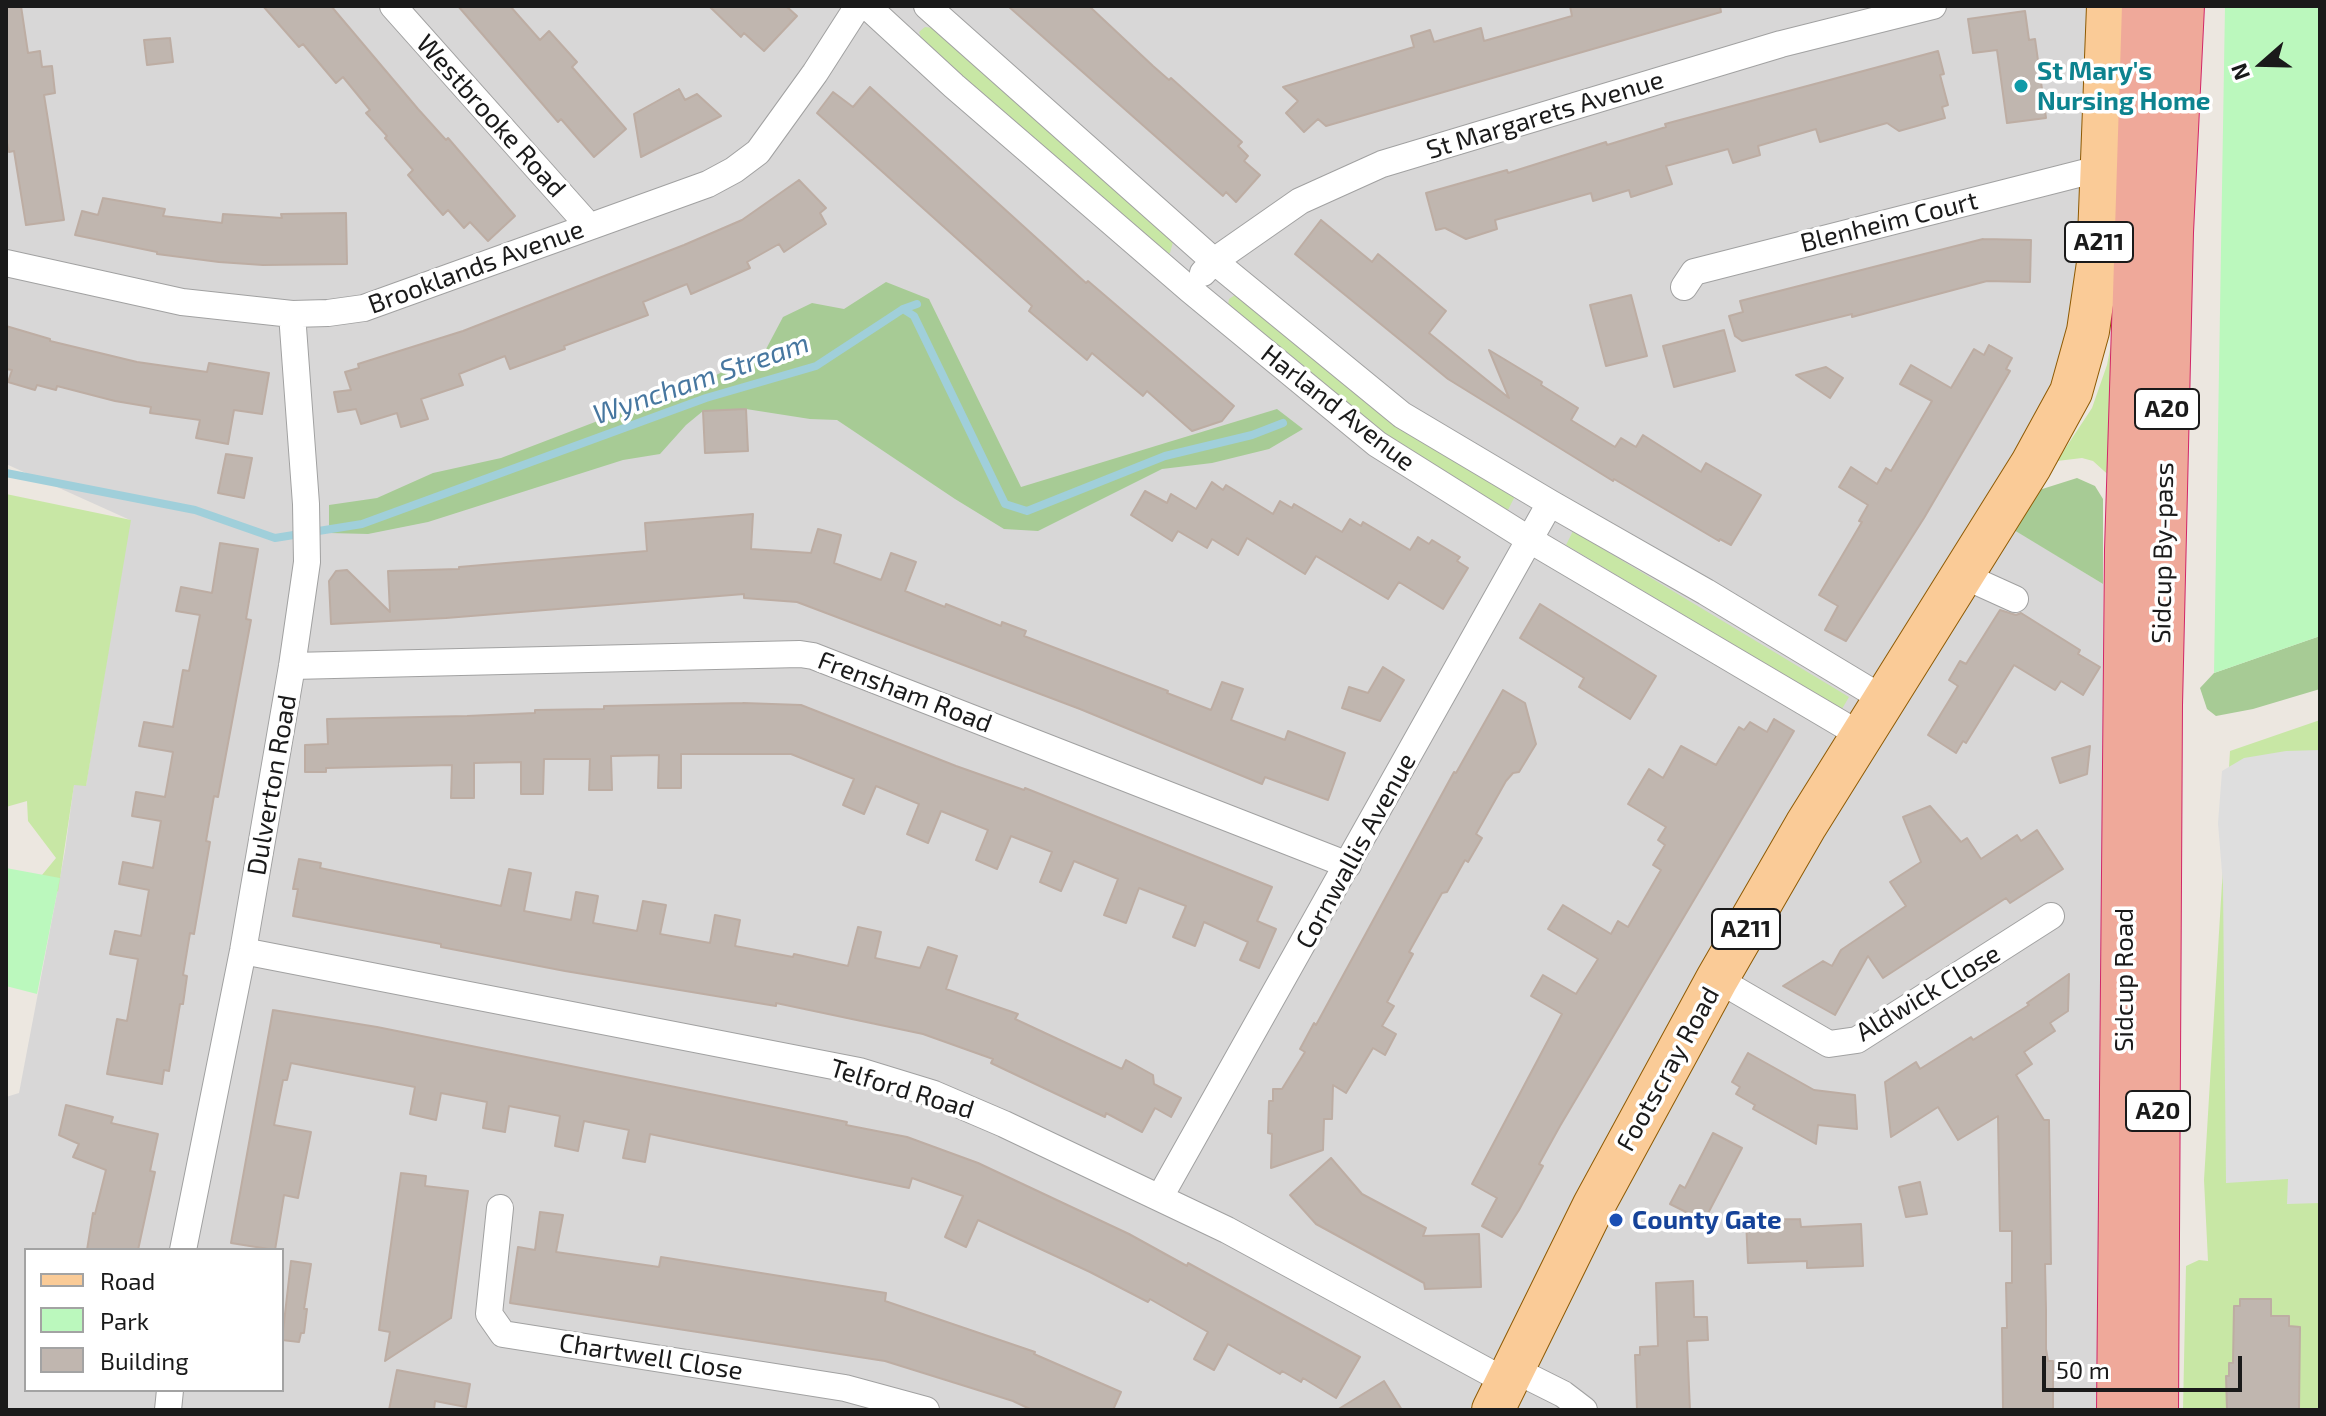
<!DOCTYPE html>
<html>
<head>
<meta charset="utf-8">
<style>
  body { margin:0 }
  #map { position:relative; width:2326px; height:1416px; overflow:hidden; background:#ece7e0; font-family:"Exo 2",sans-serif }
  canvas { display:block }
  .frame { position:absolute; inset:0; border:8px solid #1a1a1a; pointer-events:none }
  .legend { position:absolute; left:24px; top:1248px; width:260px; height:144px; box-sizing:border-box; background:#fff; border:2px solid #a3a3a3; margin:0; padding:10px 14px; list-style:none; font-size:24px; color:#1a1a1a }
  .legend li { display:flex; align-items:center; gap:16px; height:40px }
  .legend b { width:40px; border:2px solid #a3a3a3 }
  .north { position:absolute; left:2222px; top:24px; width:80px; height:80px; -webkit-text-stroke:6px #fff; paint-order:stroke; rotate:250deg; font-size:22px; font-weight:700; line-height:32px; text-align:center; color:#1a1a1a }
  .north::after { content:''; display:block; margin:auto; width:28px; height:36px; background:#1a1a1a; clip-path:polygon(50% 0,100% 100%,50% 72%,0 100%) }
  .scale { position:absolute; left:2042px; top:1356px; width:200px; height:36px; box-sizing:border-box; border:4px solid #1a1a1a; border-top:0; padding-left:10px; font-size:24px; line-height:28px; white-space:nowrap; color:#1a1a1a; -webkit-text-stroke:6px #fff; paint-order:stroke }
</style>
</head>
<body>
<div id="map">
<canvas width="2326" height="1416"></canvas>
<div class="frame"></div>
<ul class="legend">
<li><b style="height:10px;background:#facb97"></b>Road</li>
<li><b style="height:22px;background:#bbf8bd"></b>Park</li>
<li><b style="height:22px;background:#c0b6af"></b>Building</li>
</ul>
<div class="north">N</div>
<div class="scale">50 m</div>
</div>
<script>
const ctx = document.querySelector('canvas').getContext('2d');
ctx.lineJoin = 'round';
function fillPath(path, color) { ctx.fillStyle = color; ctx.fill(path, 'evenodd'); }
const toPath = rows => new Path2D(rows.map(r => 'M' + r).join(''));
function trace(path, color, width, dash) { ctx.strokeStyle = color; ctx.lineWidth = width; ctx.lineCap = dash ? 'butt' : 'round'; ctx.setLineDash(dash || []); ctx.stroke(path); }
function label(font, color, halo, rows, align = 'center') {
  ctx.font = font + ' "Exo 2",sans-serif'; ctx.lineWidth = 7; ctx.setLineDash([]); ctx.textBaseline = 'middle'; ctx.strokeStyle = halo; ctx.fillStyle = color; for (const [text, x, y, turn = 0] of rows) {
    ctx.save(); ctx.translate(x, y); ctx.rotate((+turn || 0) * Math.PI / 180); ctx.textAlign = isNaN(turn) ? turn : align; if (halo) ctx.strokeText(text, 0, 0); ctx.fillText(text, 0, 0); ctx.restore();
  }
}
const residential = toPath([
  [6,6,2093,6,2088,248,2054,389,1985,511,2103,584,2102,1410,6,1410,6,1097,19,1093,65,851,74,784,86,785,130,520,6,464],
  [26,1250,282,1250,282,1390,26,1390]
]);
const grass = toPath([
  [925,27,933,28,1173,242,1170,253,1163,253,922,40,919,32],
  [1235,295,1515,496,1508,510,1420,460,1381,434,1228,305,1229,299],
  [2118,308,2114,480,2093,461,2082,458,2057,461,2092,408,2107,365],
  [6,494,131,520,86,786,74,785,58,892,42,875,56,858,28,821,27,801,6,807],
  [1573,531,1849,697,1842,709,1566,545],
  [2320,720,2320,1410,2183,1410,2186,1266,2199,1260,2208,1261,2204,1180,2230,751]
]);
const forest = toPath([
  [886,282,929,299,1021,487,1277,409,1303,429,1269,449,1212,463,1162,469,1038,531,1004,529,955,499,837,420,810,419,746,409,703,411,686,425,660,454,623,460,428,522,368,534,329,533,329,505,377,498,433,473,501,458,710,378,765,351,783,317,812,303,844,309],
  [2077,478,2095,486,2103,499,2103,584,2014,530,2036,491],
  [2320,636,2320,689,2253,709,2216,716,2207,709,2200,688,2214,673]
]);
const park = toPath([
  [2225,6,2320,6,2320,636,2214,673],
  [6,868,60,878,37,994,6,986]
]);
const parking = toPath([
  [2320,750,2320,1203,2287,1204,2288,1179,2226,1183,2223,885,2218,823,2222,771,2244,758,2286,751]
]);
const stream = toPath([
  [903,309,917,304],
  [6,473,195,510,275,538,362,524,706,398,816,366,903,309,914,316,1005,504,1027,511,1165,456,1252,435,1283,423]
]);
const building = toPath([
  [6,6,21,6,28,53,40,51,42,67,52,66,55,93,44,95,64,220,26,225,14,151,9,152,6,138,6,6],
  [263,6,331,6,418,109,446,140,448,138,515,216,488,241,470,222,464,228,448,210,443,215,408,175,413,170,385,138,387,136,366,113,370,110,343,77,336,83,303,44,299,47,263,6],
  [458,6,510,6,540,40,549,31,577,62,572,67,626,129,594,157,561,119,558,122,458,6],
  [709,6,786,6,797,16,764,51,744,33,741,37,709,6],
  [1008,6,1089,6,1153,66,1169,80,1171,78,1242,142,1238,146,1248,156,1244,161,1260,175,1236,202,1226,192,1223,196,1008,6],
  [1570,6,1720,6,1721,12,1326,126,1318,119,1304,132,1286,113,1298,101,1283,87,1414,47,1411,36,1430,30,1434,42,1481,28,1484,41,1572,16,1570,6],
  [2025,11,2029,40,2035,39,2046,118,2007,123,1997,50,1973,53,1968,19,2025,11],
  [170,38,173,62,147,65,144,40,170,38],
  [1938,51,1944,74,1940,75,1948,105,1942,107,1945,118,1899,131,1887,123,1820,142,1816,129,1758,146,1760,155,1733,163,1728,149,1666,166,1672,184,1631,197,1629,190,1593,201,1591,193,1495,220,1497,229,1466,239,1445,228,1436,230,1426,193,1507,170,1508,173,1606,142,1607,145,1666,127,1665,124,1938,51],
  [870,87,1086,283,1088,281,1234,406,1222,421,1192,431,1147,391,1143,396,1092,353,1087,360,1029,311,1032,306,817,113,833,92,853,107,870,87],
  [679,89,685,100,697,94,721,116,641,157,634,114,679,89],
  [799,180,826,208,820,213,826,224,784,252,779,244,747,262,750,268,728,278,691,294,687,284,643,302,648,315,564,346,565,349,510,369,505,356,459,374,463,385,421,399,428,419,401,427,397,413,361,424,356,409,338,412,334,392,351,390,345,372,359,368,358,364,463,331,684,245,742,220,799,180],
  [103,198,165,209,163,216,222,223,223,214,282,218,281,214,346,213,347,264,263,265,219,262,157,254,157,252,75,235,82,211,98,215,103,198],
  [1321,220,1372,262,1378,254,1446,311,1429,333,1509,398,1489,350,1542,382,1541,385,1578,408,1571,420,1615,447,1621,438,1636,447,1643,435,1701,472,1706,463,1761,495,1731,545,1720,539,1719,541,1614,479,1613,481,1448,379,1295,254,1321,220],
  [1983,239,2031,240,2030,282,1987,281,1852,317,1852,314,1742,341,1735,336,1729,316,1743,312,1740,301,1983,239],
  [1631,295,1647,356,1606,366,1590,305,1631,295],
  [6,326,50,339,50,341,137,362,207,372,209,363,269,373,262,414,234,410,228,444,196,438,200,420,150,413,151,407,115,401,57,386,56,390,37,385,35,390,8,382,12,370,6,369,6,326],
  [1724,330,1735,371,1674,387,1663,346,1724,330],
  [1989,345,2012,358,2006,369,2010,371,1924,518,1846,641,1825,630,1838,606,1819,595,1862,522,1859,521,1868,505,1839,487,1851,467,1877,484,1886,468,1891,471,1932,401,1900,384,1911,365,1951,388,1974,349,1984,355,1989,345],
  [1826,367,1843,378,1830,398,1796,375,1826,367],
  [746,409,748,451,705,453,703,411,746,409],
  [226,454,252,458,244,498,218,493,226,454],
  [1212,482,1223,490,1226,485,1273,514,1280,501,1292,508,1294,504,1342,532,1350,519,1361,526,1363,522,1410,550,1418,537,1429,544,1432,540,1460,557,1457,561,1468,568,1443,609,1399,582,1388,599,1316,556,1305,574,1247,538,1238,555,1212,539,1207,548,1178,531,1172,541,1131,515,1145,491,1167,503,1171,494,1196,509,1212,482],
  [753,514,751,549,811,553,818,529,841,535,834,563,881,580,891,553,916,562,905,591,945,607,946,604,1001,626,1002,622,1026,631,1024,636,1168,691,1167,693,1211,710,1222,682,1243,689,1231,720,1285,740,1288,731,1345,753,1328,800,1265,777,1262,784,1080,709,797,602,744,598,744,594,446,618,331,624,329,581,336,571,347,570,390,612,388,571,459,569,459,567,647,551,645,523,753,514],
  [220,543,258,549,246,619,251,620,218,797,214,796,206,841,210,842,194,934,190,933,183,975,187,976,183,1004,180,1004,169,1071,164,1070,162,1084,107,1074,117,1019,127,1021,138,959,110,954,115,931,141,936,149,890,119,884,123,862,153,868,161,821,132,816,136,792,165,797,173,752,139,746,144,722,173,727,183,670,189,671,200,615,176,611,181,587,212,593,220,543],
  [1540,604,1656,676,1630,719,1579,687,1584,678,1520,638,1540,604],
  [2000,610,2016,615,2021,613,2080,650,2078,654,2100,667,2083,695,2061,681,2055,690,2014,665,1966,743,1963,741,1956,753,1928,735,1958,686,1949,680,1960,661,1966,664,2000,610],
  [1383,667,1404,680,1380,721,1342,708,1349,687,1368,693,1383,667],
  [1503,690,1525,703,1536,744,1519,772,1513,773,1506,781,1476,834,1482,838,1468,862,1465,860,1447,892,1442,893,1409,952,1413,954,1387,1002,1394,1006,1382,1026,1396,1034,1385,1055,1373,1048,1346,1093,1333,1085,1332,1119,1324,1119,1323,1150,1271,1168,1272,1134,1268,1133,1269,1101,1273,1101,1273,1089,1282,1089,1305,1052,1300,1049,1314,1023,1316,1025,1454,772,1456,773,1503,690],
  [743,703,801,705,956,766,1024,790,1025,788,1272,887,1257,921,1276,929,1259,968,1240,960,1248,942,1204,922,1195,946,1173,937,1186,906,1139,888,1126,923,1104,915,1118,879,1074,861,1061,891,1040,882,1052,852,1011,836,997,869,976,860,988,830,941,811,928,843,907,834,919,804,876,786,864,814,843,805,854,779,791,754,681,754,681,788,658,788,659,755,611,756,612,790,589,790,590,759,544,759,543,794,521,794,521,762,474,763,474,798,451,798,452,765,326,768,326,772,305,772,305,745,328,744,327,719,467,716,535,713,535,710,604,709,604,706,743,703],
  [1774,719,1794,731,1560,1126,1539,1164,1543,1166,1519,1210,1502,1237,1482,1226,1497,1198,1472,1184,1562,1014,1531,996,1543,975,1576,994,1598,959,1548,929,1563,905,1611,934,1618,921,1628,927,1661,870,1653,865,1665,845,1658,840,1666,827,1628,804,1649,769,1663,778,1681,746,1716,765,1739,727,1744,730,1750,722,1767,732,1774,719],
  [2090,746,2087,774,2060,783,2052,758,2090,746],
  [1930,806,1961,842,1967,838,1981,859,2017,835,2021,841,2037,830,2063,869,2010,903,2006,898,1883,978,1868,956,1835,1015,1783,986,1823,961,1832,966,1841,950,1906,906,1890,882,1921,862,1903,817,1930,806],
  [299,859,321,863,320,868,501,906,509,869,531,873,524,911,571,920,576,892,598,896,593,923,637,931,643,901,666,905,660,934,710,943,715,915,740,920,735,946,793,957,794,954,848,966,858,927,881,932,875,958,920,968,928,947,957,956,946,989,1018,1014,1015,1019,1122,1069,1126,1060,1153,1075,1154,1084,1181,1098,1171,1117,1155,1108,1142,1132,1106,1113,1105,1117,991,1063,993,1059,923,1034,776,1003,776,1006,565,971,441,947,441,944,293,916,298,889,293,889,299,859],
  [2069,974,2068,1011,2050,1023,2055,1031,2024,1052,2032,1064,2016,1075,2044,1120,2049,1120,2051,1264,2045,1264,2046,1310,2046,1349,2048,1361,2053,1361,2053,1410,2003,1410,2002,1328,2007,1328,2006,1283,2012,1283,2012,1231,2000,1231,1998,1116,1958,1140,1938,1107,1891,1137,1885,1082,1916,1062,1920,1069,1971,1037,1973,1040,2029,1005,2027,1003,2069,974],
  [273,1010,377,1027,710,1094,847,1122,846,1125,907,1137,978,1163,1129,1234,1187,1266,1188,1263,1360,1357,1336,1398,1303,1378,1301,1382,1282,1371,1280,1374,1228,1344,1214,1370,1194,1359,1208,1332,1150,1299,1148,1302,1090,1272,978,1220,966,1247,945,1237,963,1196,912,1178,909,1188,650,1134,645,1162,623,1158,629,1130,584,1121,578,1151,555,1146,560,1116,509,1106,505,1132,483,1128,487,1102,441,1093,436,1120,410,1114,415,1087,291,1063,287,1080,283,1080,274,1125,311,1132,298,1198,284,1195,275,1250,231,1243,273,1010],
  [1748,1053,1814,1090,1855,1095,1857,1129,1818,1125,1816,1144,1753,1109,1755,1105,1736,1094,1740,1087,1732,1082,1748,1053],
  [66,1105,113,1117,111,1123,158,1134,150,1171,155,1172,138,1250,87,1250,93,1213,95,1214,106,1170,73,1157,79,1144,59,1135,66,1105],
  [1713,1133,1742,1148,1704,1221,1670,1204,1680,1185,1685,1188,1713,1133],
  [1331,1158,1362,1194,1426,1228,1423,1236,1479,1234,1481,1287,1425,1289,1424,1283,1316,1224,1290,1195,1331,1158],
  [401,1173,426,1176,425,1186,468,1191,451,1318,385,1361,390,1332,379,1330,401,1173],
  [1920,1182,1927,1214,1906,1217,1899,1187,1920,1182],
  [540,1212,563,1215,556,1252,659,1267,661,1257,886,1293,885,1301,1035,1352,1034,1354,1121,1392,1113,1410,1032,1410,1013,1401,885,1361,510,1303,518,1247,535,1250,540,1212],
  [1800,1219,1801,1227,1861,1224,1863,1266,1807,1268,1807,1261,1748,1263,1746,1220,1800,1219],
  [291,1261,311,1264,304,1309,307,1309,304,1333,301,1333,299,1342,282,1340,291,1261],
  [1693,1281,1694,1317,1707,1317,1708,1340,1687,1341,1690,1410,1637,1410,1635,1355,1640,1355,1640,1347,1658,1346,1656,1283,1693,1281],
  [2240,1299,2271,1299,2271,1316,2289,1316,2289,1326,2300,1327,2299,1410,2227,1410,2226,1376,2229,1376,2229,1363,2233,1363,2234,1306,2240,1306,2240,1299],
  [397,1370,470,1384,466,1407,435,1401,434,1410,389,1410,397,1370],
  [1384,1381,1402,1410,1337,1410,1384,1381]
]);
const minor = toPath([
  [393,6,589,226],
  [867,6,954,86,1189,289,1377,444,1530,540,1862,736],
  [927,6,1214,261,1402,415,1550,503,1706,592,1885,700],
  [6,263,182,302,292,314,328,313,364,308,708,184,734,170,758,152,815,73,858,6],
  [1203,273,1214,261,1300,201,1382,164,1781,44,1933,6],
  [1684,287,1694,272,2102,168],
  [1962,575,2015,599],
  [292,666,800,654,813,656,1348,865],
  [243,951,859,1071,934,1094,1004,1124,1227,1230,1507,1382],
  [1717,979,1829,1044,1857,1040,2051,916],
  [1160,1197,1550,503],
  [500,1208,489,1314,503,1334,845,1388,926,1410],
  [183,1250,243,951,292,666,307,562,306,504,292,314],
  [1513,1369,1563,1394,1584,1410],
  [168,1410,170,1390]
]);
const primary = toPath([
  [1493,1410,1594,1205,1717,979,1806,825,2031,465,2071,392,2088,331,2098,263,2108,6]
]);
const trunk = toPath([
  [2119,1410,2127,550,2144,6],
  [2156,1410,2160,705,2171,232,2182,6]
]);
const markers = [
  [2021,86,8,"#0f9aa8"],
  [1616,1220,8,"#1a4fb4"]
];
const shields = [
  [2099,242,68],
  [2167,409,64],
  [1746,929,68],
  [2158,1111,64]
];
const shieldNames = [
  ["A211",2099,242],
  ["A20",2167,409],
  ["A211",1746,929],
  ["A20",2158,1111]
];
const cultureNames = [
  ["St Mary's",2037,71],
  ["Nursing Home",2037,101]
];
const streetNames = [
  ["St Margarets Avenue",1545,115,-17],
  ["Westbrooke Road",491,116,48],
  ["Blenheim Court",1889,222,-14],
  ["Brooklands Avenue",476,267,-20],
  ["Harland Avenue",1338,408,38],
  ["Sidcup By-pass",2163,553,-89],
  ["Frensham Road",905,692,21],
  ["Dulverton Road",272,785,-80],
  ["Cornwallis Avenue",1356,851,-61],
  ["Sidcup Road",2124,980,-90],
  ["Aldwick Close",1928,993,-31],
  ["Footscray Road",1668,1069,-61],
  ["Telford Road",902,1089,17],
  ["Chartwell Close",651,1357,9]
];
const transitNames = [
  ["County Gate",1632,1220]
];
const waterNames = [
  ["Wyncham Stream",701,379,-19]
];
fillPath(residential, '#d8d7d7');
fillPath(grass, '#c8e7a5');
fillPath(forest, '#a7cb95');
fillPath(park, '#bbf8bd');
fillPath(parking, '#dedede');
trace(stream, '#a0cfda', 8);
fillPath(building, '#c0b6af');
trace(building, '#bdada3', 2);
trace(minor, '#a1a1a1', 28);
trace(primary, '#8e5a03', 44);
trace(trunk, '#d12668', 46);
trace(minor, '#fff', 26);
trace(primary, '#facb97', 42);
trace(trunk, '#efa99a', 44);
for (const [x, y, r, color] of markers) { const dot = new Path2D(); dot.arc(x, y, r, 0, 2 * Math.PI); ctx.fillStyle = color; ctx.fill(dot); trace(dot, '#fff', 3); }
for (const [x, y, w] of shields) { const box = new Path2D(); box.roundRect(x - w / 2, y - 20, w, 40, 6); ctx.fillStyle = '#fff'; ctx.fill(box); trace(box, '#1a1a1a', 2); }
label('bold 24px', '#1a1a1a', null, shieldNames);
label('bold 26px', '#0d838f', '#fff', cultureNames, 'left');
label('26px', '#1a1a1a', '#fff', streetNames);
label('bold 26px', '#164399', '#fff', transitNames, 'left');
label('italic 28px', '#4777a0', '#fff', waterNames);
</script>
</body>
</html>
